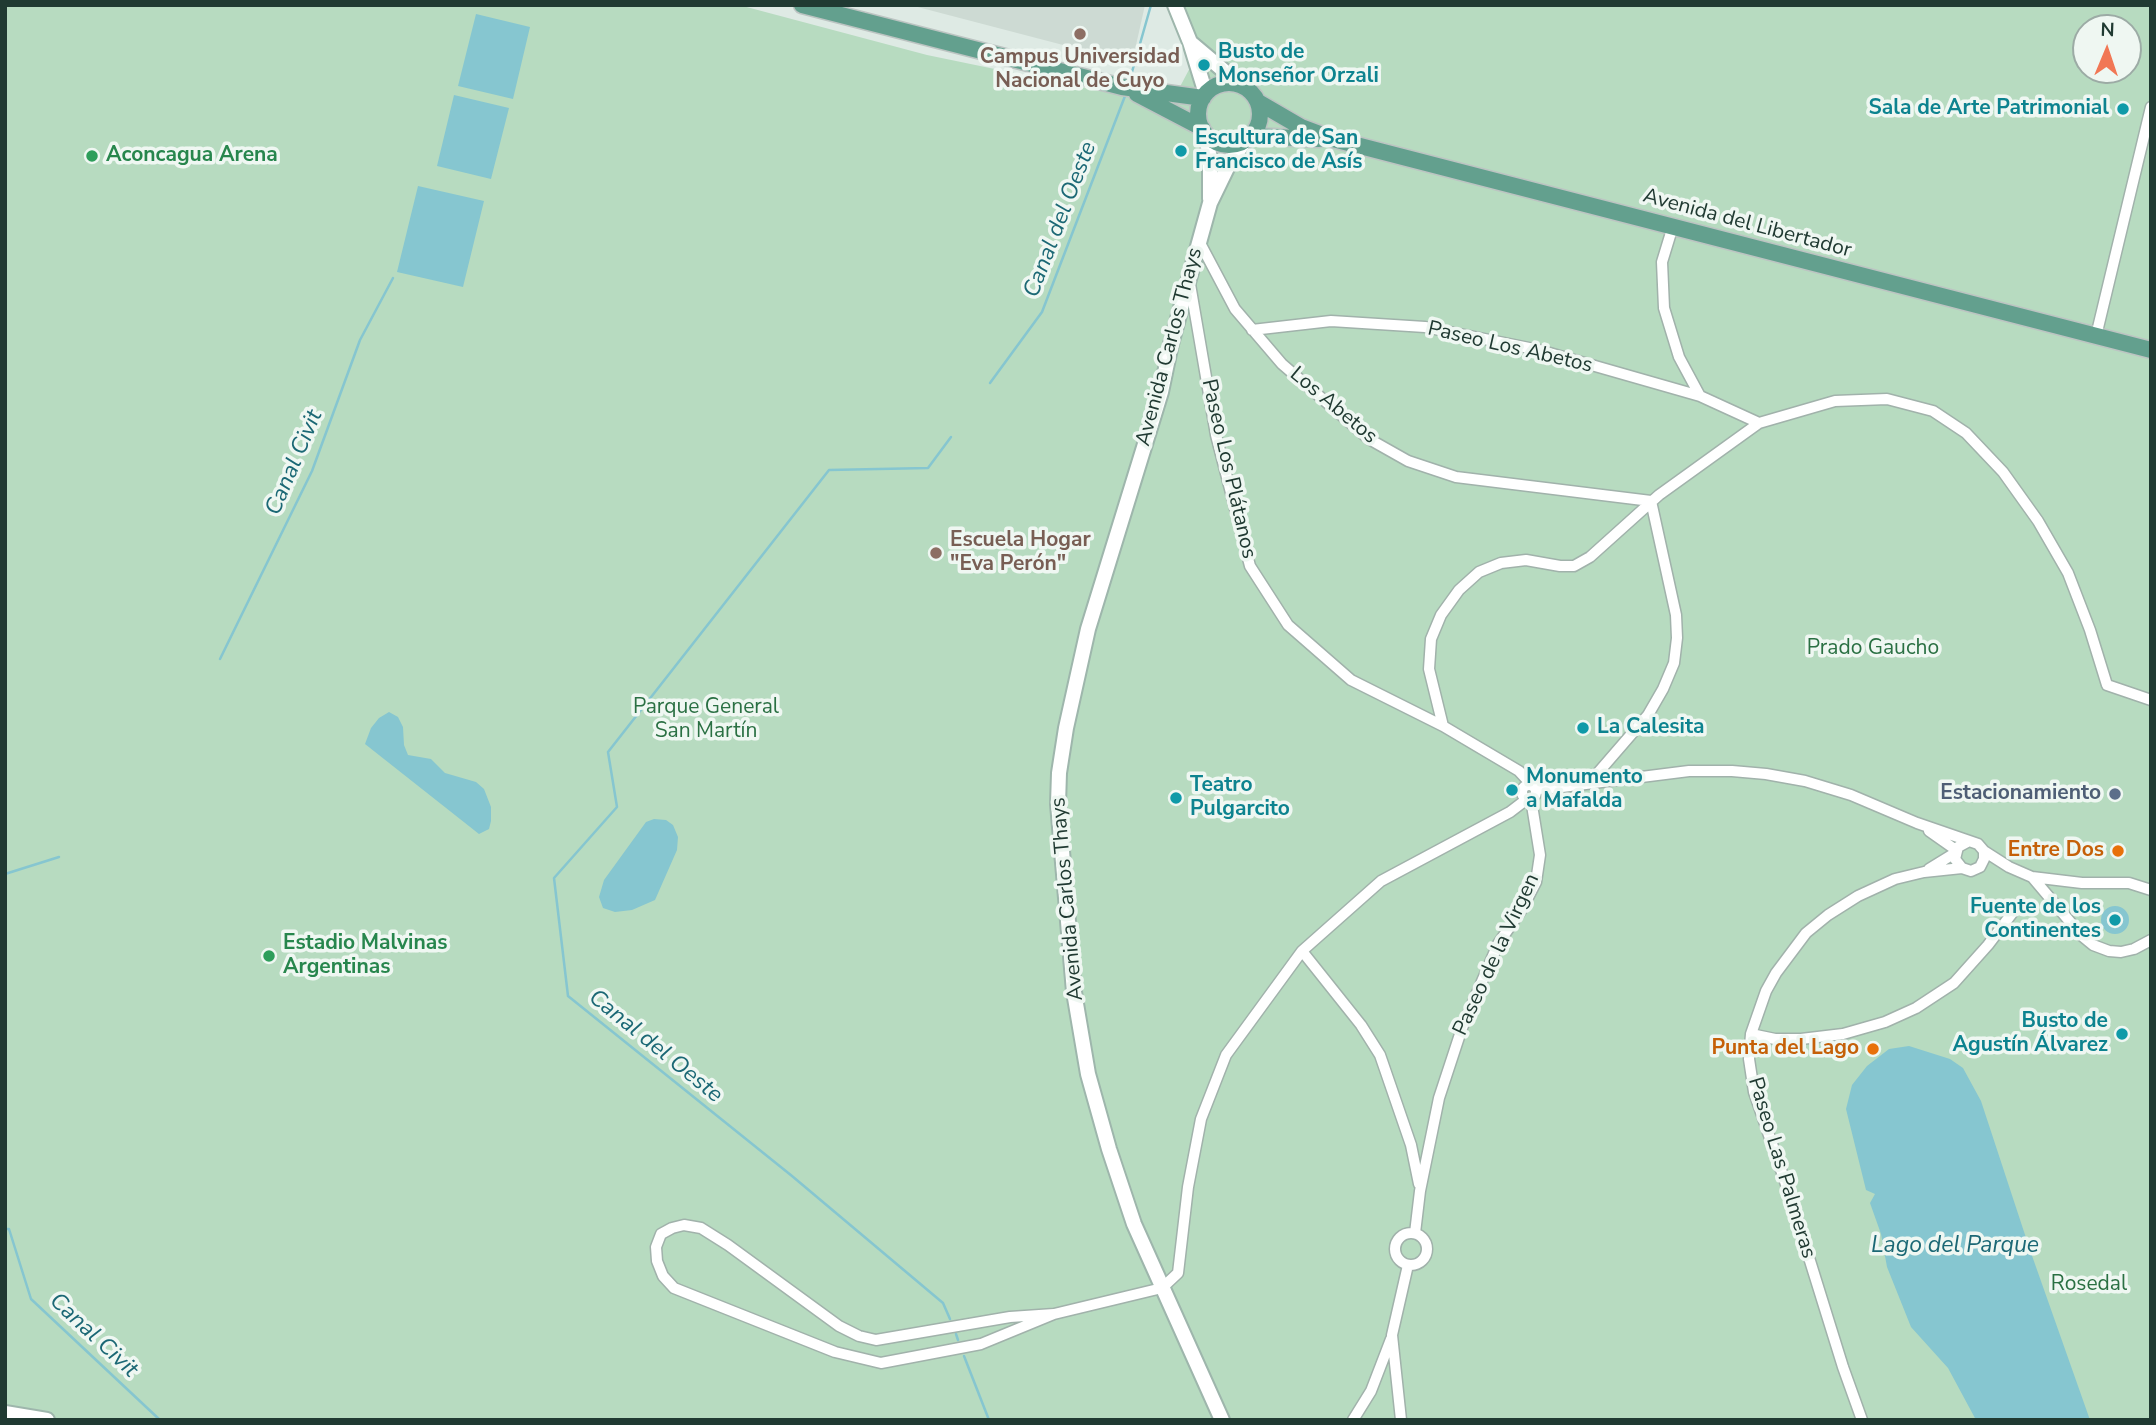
<!DOCTYPE html>
<html>
<head>
<meta charset="utf-8">
<style>
  body { margin:0 }
  #map { position:relative; width:2156px; height:1425px; overflow:hidden; background:#deeae4; font-family:"Nunito Sans",sans-serif }
  canvas { display:block }
  .frame { position:absolute; inset:0; border:7px solid #203a32; pointer-events:none }
  .north { position:absolute; left:2072px; top:14px; width:70px; height:70px; box-sizing:border-box; background:#eff7f2; border:2px solid #9caba5; border-radius:50%; rotate:2deg; font-size:19px; font-weight:700; line-height:28px; text-align:center; color:#203a32 }
  .north::after { content:''; display:block; margin:auto; width:24px; height:32px; background:#f17755; clip-path:polygon(50% 0,100% 100%,50% 72%,0 100%) }
</style>
</head>
<body>
<div id="map">
<canvas width="2156" height="1425"></canvas>
<div class="frame"></div>
<div class="north">N</div>
</div>
<script>
const ctx = document.querySelector('canvas').getContext('2d');
ctx.lineJoin = 'round';
function fillPath(path, color) { ctx.fillStyle = color; ctx.fill(path, 'evenodd'); }
const toPath = rows => new Path2D(rows.map(r => 'M' + r).join(''));
function trace(path, color, width, dash) { ctx.strokeStyle = color; ctx.lineWidth = width; ctx.lineCap = dash ? 'butt' : 'round'; ctx.setLineDash(dash || []); ctx.stroke(path); }
function label(font, color, halo, rows, align = 'center') {
  ctx.font = font + ' "Nunito Sans",sans-serif'; ctx.lineWidth = 7; ctx.setLineDash([]); ctx.textBaseline = 'middle'; ctx.strokeStyle = halo; ctx.fillStyle = color; for (const [text, x, y, turn = 0] of rows) {
    ctx.save(); ctx.translate(x, y); ctx.rotate((+turn || 0) * Math.PI / 180); ctx.textAlign = isNaN(turn) ? turn : align; if (halo) ctx.strokeText(text, 0, 0); ctx.fillText(text, 0, 0); ctx.restore();
  }
}
const built = toPath([
  [910,5,1145,5,1132,63]
]);
const green = toPath([
  [5,5,739,5,927,55,1135,98,1174,98,1192,64,1180,5,2151,5,2151,1420,5,1420],
  [2086,28,2128,28,2128,70,2086,70]
]);
const water = toPath([
  [476,14,530,27,513,99,458,86],
  [454,95,509,108,491,179,437,166],
  [418,186,484,201,463,287,397,272],
  [389,712,398,717,403,727,404,745,408,755,431,759,445,773,476,782,484,789,491,807,491,821,489,829,479,834,365,744,371,728,379,718],
  [654,819,666,820,673,825,678,837,677,850,655,900,632,910,615,912,603,908,599,897,604,880,646,822],
  '2101 920a14 14 0 1 1 28 0a14 14 0 1 1-28 0Z',
  [1909,1046,1950,1059,1963,1068,1981,1101,2030,1250,2090,1420,1976,1420,1948,1368,1911,1327,1887,1267,1881,1234,1870,1203,1875,1194,1866,1190,1846,1109,1852,1085,1867,1066,1889,1049]
]);
const stream = toPath([
  [1130,79,1151,5],
  [990,383,1042,312,1125,96],
  [220,659,312,471,360,340,393,278],
  [5,874,59,857],
  [5,1229,9,1229,31,1299,160,1420],
  [950,1319,943,1303,792,1176,568,996,554,878,617,807,608,752,829,470,928,468,951,437],
  [956,1334,958,1340],
  [964,1356,989,1420]
]);
const street = toPath([
  [1673,226,1662,262,1664,308,1679,357,1700,396],
  [1199,241,1235,309,1282,364,1369,439,1408,461,1456,477,1651,501],
  [1190,284,1216,435,1250,566,1288,625,1351,680,1443,726,1519,771,1531,784],
  [1252,330,1331,321,1425,327,1539,350,1700,396,1759,423],
  [2096,336,2151,107],
  [1443,726,1429,669,1431,639,1441,615,1459,590,1479,572,1501,563,1526,560,1560,566,1574,566,1590,557,1659,495,1759,423,1835,401,1887,399,1933,411,1966,433,2003,472,2038,521,2068,573,2090,630,2107,685,2151,700],
  [1590,782,1648,715,1663,689,1674,663,1677,638,1676,615,1651,501],
  '1522 792a7 7 0 1 1 14 0a7 7 0 1 1-14 0Z',
  [1535,788,1546,789,1689,771,1732,771,1766,774,1805,781,1851,795,1917,823,1978,844,1984,851,1984,859,1980,867,1971,871,1962,868,1955,859,1958,847,1969,841],
  [1929,831,1956,850],
  [1984,851,2009,867,2032,877,2082,883,2129,883,2151,890],
  [1929,869,1955,853],
  [2033,878,2082,936,2093,945,2109,951,2121,952,2134,949,2151,940],
  [1302,951,1361,1025,1380,1055,1411,1145,1419,1184],
  [1751,1034,1775,1039,1801,1039,1843,1034,1885,1022,1916,1008,1954,983,1988,945,2013,912],
  '1395 1249a16 16 0 1 1 32 0a16 16 0 1 1-32 0Z',
  [1415,1233,1420,1191,1439,1098,1462,1028,1498,944,1522,909,1536,882,1540,855,1531,799],
  [1054,1314,1010,1317,876,1340,859,1336,839,1326,728,1245,701,1228,684,1225,672,1228,661,1234,656,1247,657,1261,663,1276,674,1288,835,1352,881,1363,981,1344,1054,1314,1162,1288,1178,1273,1188,1187,1201,1119,1226,1055,1302,951,1381,881,1510,812,1527,799],
  [1353,1420,1371,1391,1391,1339],
  [1401,1420,1392,1335,1408,1265],
  [1862,1420,1843,1367,1788,1190,1754,1092,1749,1059,1751,1034,1766,991,1776,973,1806,933,1828,915,1858,896,1895,879,1924,872,1962,868]
]);
const secondary = toPath([
  [1175,5,1190,42,1206,94],
  [1191,43,1242,86],
  [1206,134,1210,160,1210,199],
  [5,1413,47,1420],
  [1222,1420,1134,1224,1109,1149,1088,1074,1074,992,1058,804,1059,773,1066,728,1088,629,1161,392,1171,344,1210,203,1227,168,1246,139]
]);
const primary = toPath([
  [802,5,1122,87,1203,98],
  '1198 114a31 31 0 1 1 62 0a31 31 0 1 1-62 0Z',
  [1137,94,1202,128],
  [1258,102,1301,127,1333,139,2151,350],
  [1251,136,1319,139]
]);
const markers = [
  [1080,34,7,"#8d6e63"],
  [1204,65,7,"#0f9aa8"],
  [2123,109,7,"#0f9aa8"],
  [1181,151,7,"#0f9aa8"],
  [92,156,7,"#2e9e5b"],
  [936,553,7,"#8d6e63"],
  [1583,728,7,"#0f9aa8"],
  [1512,790,7,"#0f9aa8"],
  [2115,794,7,"#5c6f8a"],
  [1176,798,7,"#0f9aa8"],
  [2118,851,7,"#e8710a"],
  [2115,920,7,"#0f9aa8"],
  [269,956,7,"#2e9e5b"],
  [2122,1034,7,"#0f9aa8"],
  [1873,1049,7,"#e8710a"]
];
const cultureNames = [
  ["Busto de",1218,53],
  ["Monseñor Orzali",1218,77],
  ["Sala de Arte Patrimonial",2109,109,"right"],
  ["Escultura de San",1195,139],
  ["Francisco de Asís",1195,163],
  ["La Calesita",1597,728],
  ["Monumento",1526,778],
  ["a Mafalda",1526,802],
  ["Teatro",1190,786],
  ["Pulgarcito",1190,810],
  ["Fuente de los",2101,908,"right"],
  ["Continentes",2101,932,"right"],
  ["Busto de",2108,1022,"right"],
  ["Agustín Álvarez",2108,1046,"right"]
];
const educationNames = [
  ["Campus Universidad",1080,58],
  ["Nacional de Cuyo",1080,82],
  ["Escuela Hogar",950,541,"left"],
  ["\"Eva Perón\"",950,565,"left"]
];
const leisureNames = [
  ["Aconcagua Arena",106,156],
  ["Estadio Malvinas",283,944],
  ["Argentinas",283,968]
];
const streetNames = [
  ["Avenida del Libertador",1747,224,15],
  ["Avenida Carlos Thays",1170,347,-75],
  ["Paseo Los Abetos",1510,348,13],
  ["Los Abetos",1333,406,40],
  ["Paseo Los Plátanos",1228,469,77],
  ["Avenida Carlos Thays",1068,899,-95],
  ["Paseo de la Virgen",1497,955,-65],
  ["Paseo Las Palmeras",1781,1168,73]
];
const parkNames = [
  ["Prado Gaucho",1873,649],
  ["Parque General",706,708],
  ["San Martín",706,732],
  ["Rosedal",2089,1285]
];
const serviceNames = [
  ["Estacionamiento",2101,794]
];
const foodNames = [
  ["Entre Dos",2104,851],
  ["Punta del Lago",1859,1049]
];
const waterNames = [
  ["Canal del Oeste",1061,220,-69],
  ["Canal Civit",295,463,-67],
  ["Canal del Oeste",655,1047,39],
  ["Lago del Parque",1955,1246],
  ["Canal Civit",93,1336,43]
];
fillPath(built, '#cddad3');
fillPath(green, '#b7dbc0');
fillPath(water, '#86c6d0');
trace(stream, '#86c6d0', 2.5);
trace(street, '#a1b2ab', 13);
trace(secondary, '#9eb6ac', 18);
trace(primary, '#bcc4c2', 19);
trace(street, '#fff', 10);
trace(secondary, '#fff', 14);
trace(primary, '#63a08e', 16);
for (const [x, y, r, color] of markers) { const dot = new Path2D(); dot.arc(x, y, r, 0, 2 * Math.PI); ctx.fillStyle = color; ctx.fill(dot); trace(dot, '#eff7f2', 2.5); }
label('bold 21px', '#0d838f', '#eff7f2', cultureNames, 'left');
label('bold 21px', '#785e54', '#eff7f2', educationNames);
label('bold 21px', '#27864d', '#eff7f2', leisureNames, 'left');
label('21px', '#203a32', '#eff7f2', streetNames);
label('21px', '#2a7043', '#eff7f2', parkNames);
label('bold 21px', '#4e5e75', '#eff7f2', serviceNames, 'right');
label('bold 21px', '#c56008', '#eff7f2', foodNames, 'right');
label('italic 23px', '#1b6875', '#eff7f2', waterNames);
</script>
</body>
</html>
